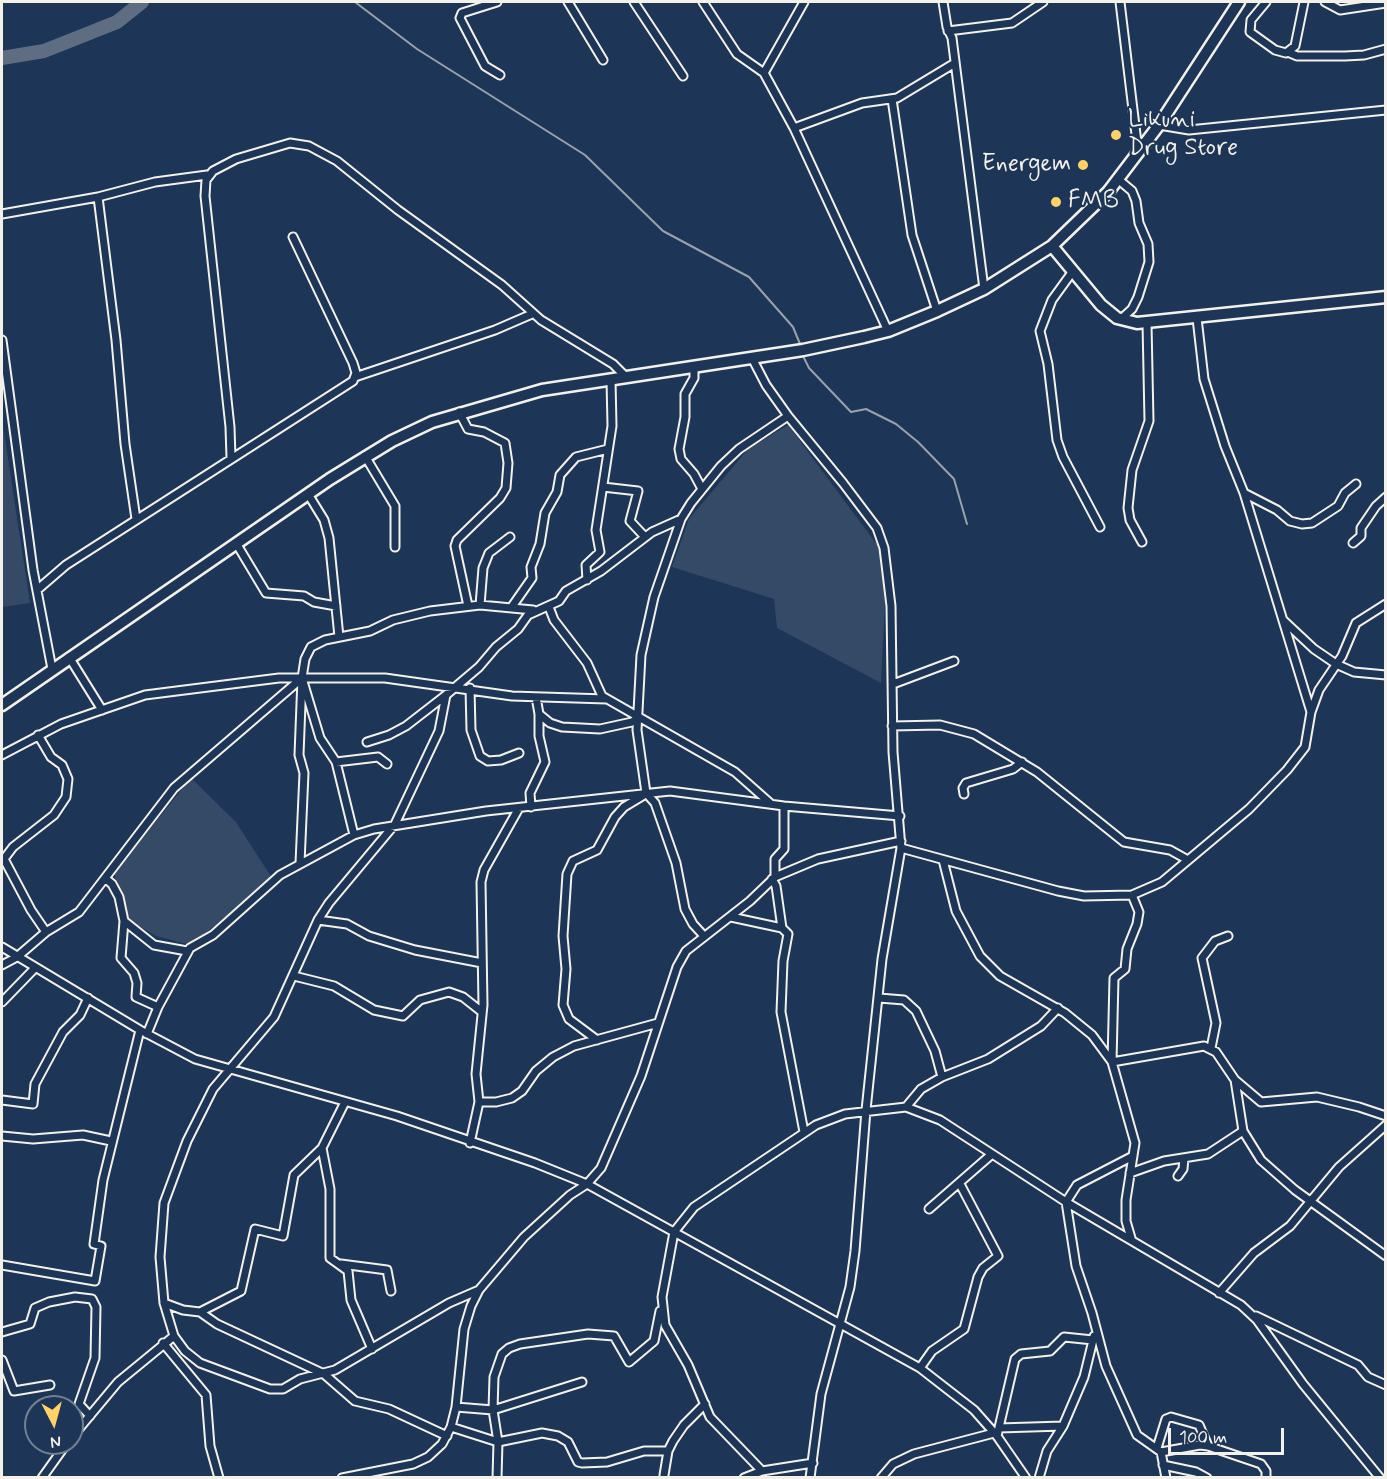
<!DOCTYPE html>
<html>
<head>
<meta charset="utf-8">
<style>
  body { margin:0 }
  #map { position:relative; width:1387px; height:1479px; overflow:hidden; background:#1d3557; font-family:Mynerve,sans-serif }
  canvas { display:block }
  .frame { position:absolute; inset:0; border:3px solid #f4f1e8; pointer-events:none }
  .north { position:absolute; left:24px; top:1395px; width:60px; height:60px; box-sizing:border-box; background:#1d3557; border:2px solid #738091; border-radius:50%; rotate:174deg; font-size:16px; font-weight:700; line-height:24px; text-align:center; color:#f4f1e8 }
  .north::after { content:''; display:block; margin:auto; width:21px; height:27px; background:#ffd166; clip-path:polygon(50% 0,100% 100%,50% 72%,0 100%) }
  .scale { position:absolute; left:1168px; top:1428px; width:116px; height:27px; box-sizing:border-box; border:3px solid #f4f1e8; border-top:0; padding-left:8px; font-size:18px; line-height:21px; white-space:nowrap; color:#f4f1e8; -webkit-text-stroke:4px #1d3557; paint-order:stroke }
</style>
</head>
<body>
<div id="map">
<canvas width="1387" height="1479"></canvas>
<div class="frame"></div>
<div class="north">N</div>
<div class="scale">100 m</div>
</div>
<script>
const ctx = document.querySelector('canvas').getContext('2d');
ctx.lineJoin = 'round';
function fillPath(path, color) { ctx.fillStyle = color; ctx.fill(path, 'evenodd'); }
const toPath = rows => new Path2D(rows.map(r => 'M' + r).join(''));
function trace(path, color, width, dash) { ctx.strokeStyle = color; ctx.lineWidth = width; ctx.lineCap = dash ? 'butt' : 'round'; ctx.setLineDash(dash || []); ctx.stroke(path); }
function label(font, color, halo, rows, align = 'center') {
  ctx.font = font + ' Mynerve,sans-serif'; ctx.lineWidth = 4.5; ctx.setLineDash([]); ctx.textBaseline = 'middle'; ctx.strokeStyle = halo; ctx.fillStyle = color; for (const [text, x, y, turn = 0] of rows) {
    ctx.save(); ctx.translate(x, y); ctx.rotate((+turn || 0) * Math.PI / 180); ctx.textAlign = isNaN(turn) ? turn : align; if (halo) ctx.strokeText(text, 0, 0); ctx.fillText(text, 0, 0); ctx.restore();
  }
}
const green = toPath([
  [2,419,30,603,2,607],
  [788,425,881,550,885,601,881,683,777,628,774,599,672,567,689,519,748,449],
  [191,778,236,822,272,878,191,945,156,936,127,919,114,873]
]);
const stream = toPath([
  [355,2,417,49,585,155,663,231,749,277,793,327,800,344],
  [804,358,809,368,851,412,866,409,896,424,918,442,954,479,967,524]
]);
const river = toPath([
  [2,58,44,51,117,22,142,2]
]);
const street = toPath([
  [497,2,462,13,460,18,485,66,500,75],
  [568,2,603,60],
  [634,2,683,76],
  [703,2,737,54,764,73,794,128,888,331],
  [943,2,947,27,952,38,984,289],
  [1120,2,1138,151],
  [1266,2,1251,20,1250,32,1275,50,1286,53,1295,46,1304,2],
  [1325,2,1340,10,1386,3],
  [948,31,1012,23,1043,2],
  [1290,53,1297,56,1345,56,1364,55,1386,49],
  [764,73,804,2],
  [892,99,912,235,937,311],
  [1159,125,1189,130,1386,110],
  [794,128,862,103,897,98,955,63],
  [1119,180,1132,191,1136,201,1139,223,1148,244,1149,262,1138,297,1132,309,1121,319],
  [98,197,116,340,125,444,136,519],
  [2,214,98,197,155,182,207,175],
  [1073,271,1052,300,1040,331,1048,364,1057,440,1063,457,1100,527],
  [2,340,33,570,52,669],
  [752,358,766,385,788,416,843,483,877,528,884,548,891,606,893,752,901,848,882,959,866,1110,855,1251,850,1287,821,1394,810,1478],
  [694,366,694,378,685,394,685,417,679,449,681,459,694,474,702,489],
  [355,377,495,330,532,314],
  [459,412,468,429,484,432,505,443,508,463,506,488,500,498,457,540,455,546,468,606],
  [365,456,395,506,395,547],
  [231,458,230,427,205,196,206,180,213,171,236,159,290,143,309,146,337,161,398,210,502,285,541,320,613,364,626,377],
  [603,487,638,491,630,521,645,537],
  [1244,493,1277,510,1290,521,1302,524,1312,523,1338,506,1345,493,1356,484],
  [308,494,324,520,329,538,339,637],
  [1142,542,1130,520,1128,508,1132,470,1149,421,1147,323],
  [236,543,266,593,304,596,314,602,336,606],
  [1353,543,1361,536,1361,528,1376,506,1386,497],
  [587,580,586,565,600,552,596,530,612,426,611,380],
  [37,590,66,565,353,381,356,373,353,363,293,237],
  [480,605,483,568,489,553,510,537],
  [549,607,554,620,587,663,602,696,735,772,770,803],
  [511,608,532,578,531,567,540,544,545,513,557,492,560,475,576,457,608,449],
  [1283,620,1314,649,1336,664,1354,672,1386,675],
  [69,657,102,710],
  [893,684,954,661],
  [470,688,471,730,480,756,488,761,501,760,519,753],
  [536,697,539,714,550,723,562,727,600,729,632,722,639,717],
  [1311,712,1319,690,1342,656,1356,623,1386,604],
  [892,726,940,725,974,734,1037,772,1124,842,1170,850,1188,860],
  [38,735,51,757,62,765,68,779,66,797,54,815,13,847,4,859,31,910,46,932],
  [367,742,389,735,406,726,446,695],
  [2,755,61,724,145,695,279,678,385,678,512,696,606,699],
  [336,762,378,757,387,764],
  [964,794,963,788,966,783,1013,769,1022,762],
  [531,807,530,793,545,762,539,736,539,714],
  [901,848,1058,891,1084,896,1132,895,1162,882,1249,809,1287,770,1305,747,1311,712,1244,493,1225,446,1204,379,1197,318],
  [943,860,956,911,980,956,1000,976,1065,1013,1092,1035,1112,1062,1135,1143,1126,1200,1126,1221,1131,1238],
  [300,863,304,773,299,755,302,678,305,659,311,647,325,640,370,631,393,620,430,611,480,605,533,610],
  [775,877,775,859,784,849,784,806],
  [106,879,112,884,119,897,124,921,154,945,187,951],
  [772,879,776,886,782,928],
  [1132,895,1139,912,1137,924,1127,949,1125,969,1114,978,1112,1062,1204,1046,1216,1052,1235,1080,1261,1102,1317,1097,1359,1107,1386,1116],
  [731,917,782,928,788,934,783,961,781,1012,804,1132],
  [318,920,347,924,369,936,415,950,482,963],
  [124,921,121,958,134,973,137,983,136,997,158,1007],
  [704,936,693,924,685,909,676,863,655,803,646,793,637,730,641,655,654,597,681,519,691,503,721,466,739,449,788,416],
  [2,947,140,1030,195,1059,397,1116,535,1163,587,1184,920,1368,974,1410,997,1436,1026,1478],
  [2,965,17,957,46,932,79,912,174,788,302,678,320,738,336,762,354,835],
  [294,976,334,986,374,1010,403,1016,420,1000,449,992,463,997,482,1012],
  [879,998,904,1000,916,1011,935,1051,942,1077],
  [2,1002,35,968],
  [147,1034,158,1007,190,948,213,935,280,875,354,835,374,829,486,811,670,791,784,806,900,816],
  [597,1040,569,1019,563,1005,566,969,563,936,567,874,573,861,597,850,615,817,624,807,644,795],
  [1211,1048,1216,1023,1202,958,1215,941,1228,936],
  [1235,1080,1243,1131,1261,1160,1295,1190,1386,1256],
  [2,1100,33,1104,35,1084,63,1032,80,1015,88,998],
  [345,1102,322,1148,330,1189,330,1258,348,1271,351,1300,372,1349],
  [479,1102,496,1102,512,1098,522,1091,536,1071,553,1057,574,1046,658,1023],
  [906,1107,921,1089,942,1077,988,1059,1041,1026,1058,1008],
  [2,1136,33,1139,83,1135,111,1141],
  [470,1143,479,1102,476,1074,483,1005,481,882,484,870,519,808],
  [1133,1156,1077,1185,1066,1202,1076,1266,1092,1313,1106,1366,1137,1435,1161,1452,1166,1478],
  [1130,1173,1164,1161,1208,1154,1243,1131],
  [1178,1176,1183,1169,1184,1158],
  [929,1209,992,1154],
  [341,1264,387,1270,391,1291],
  [2,1265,95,1281,101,1246,94,1244,103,1180,140,1030],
  [479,1290,449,1303,335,1370,300,1379,283,1389,270,1389,200,1363,185,1351,174,1336,164,1303,160,1257,164,1203,187,1141,213,1089,274,1017,318,920,329,903,395,824,439,731,446,695,479,667,496,647,518,629,528,615,559,601,566,591,601,571,652,532,681,519],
  [1219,1293,1254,1253,1290,1226,1339,1167,1386,1125],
  [164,1303,183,1310,200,1312,217,1324,324,1374,355,1401,389,1409,447,1436],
  [200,1312,241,1291,255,1229,283,1236,294,1175,322,1148],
  [1256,1316,1358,1365,1368,1377,1386,1385],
  [2,1332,30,1324,35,1308,49,1302,75,1297,92,1299,96,1307,95,1358,79,1404,90,1416],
  [163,1343,206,1395,210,1446,219,1478],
  [2,1360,14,1391,50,1385],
  [920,1368,932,1351,964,1329,978,1277,983,1268,998,1256,960,1184],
  [456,1407,493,1410,582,1382],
  [451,1427,498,1442,542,1433,558,1436,568,1442,578,1462,582,1463,607,1462,644,1451,668,1451],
  [999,1428,1063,1426],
  [997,1436,1015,1359,1021,1354,1050,1351,1064,1337,1093,1340],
  [72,1437,118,1382,174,1336],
  [1157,1448,1166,1419,1171,1417,1199,1425,1208,1446],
  [1161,1452,1200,1445,1208,1446,1261,1464,1266,1471,1266,1478],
  [1163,1465,1196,1472,1207,1478],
  [762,1471,710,1417,688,1365,665,1325,662,1297,674,1232,694,1207,816,1125,845,1114,906,1107,940,1120,1066,1202,1241,1305,1257,1320,1303,1384,1380,1478],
  [664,1475,668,1451,673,1441,684,1425,705,1404],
  [42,1478,67,1443],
  [342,1478,413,1464,428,1457,442,1444,451,1427,456,1407,464,1329,471,1306,479,1290,524,1237,570,1195,587,1184,601,1168,641,1076,677,967,686,951,750,901,775,877,818,859,901,841],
  [497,1478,498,1442,493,1410,494,1377,502,1354,509,1348,520,1344,588,1334,614,1336,629,1362,654,1341,660,1311],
  [744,1478,762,1471,813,1463],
  [881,1478,893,1464,914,1454,994,1433],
  [1039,1478,1047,1451,1063,1426,1084,1377,1094,1336]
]);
const secondary = toPath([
  [1052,246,1101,305,1117,318,1137,323,1386,297],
  [2,705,330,479,392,441,432,422,542,390,803,350,864,337,888,331,937,311,984,289,1052,246,1108,192,1159,125,1239,2]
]);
const markers = [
  [1116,135,6,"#ffd166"],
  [1083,165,6,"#ffd166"],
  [1056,202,6,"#ffd166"]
];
const poiNames = [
  ["Likuni",1128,121],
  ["Drug Store",1128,149],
  ["Energem",1071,165,"right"],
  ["FMB",1068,202]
];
fillPath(green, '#354a67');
trace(stream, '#9aa2ab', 2);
trace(river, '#5e6d82', 14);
trace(street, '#f4f1e8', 11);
trace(secondary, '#f4f1e8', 15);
trace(street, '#1d3557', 7);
trace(secondary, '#1d3557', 10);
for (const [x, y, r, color] of markers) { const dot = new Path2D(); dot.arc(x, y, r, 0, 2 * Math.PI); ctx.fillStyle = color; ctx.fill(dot); trace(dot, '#1d3557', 2); }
label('24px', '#f4f1e8', '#1d3557', poiNames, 'left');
</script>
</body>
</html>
